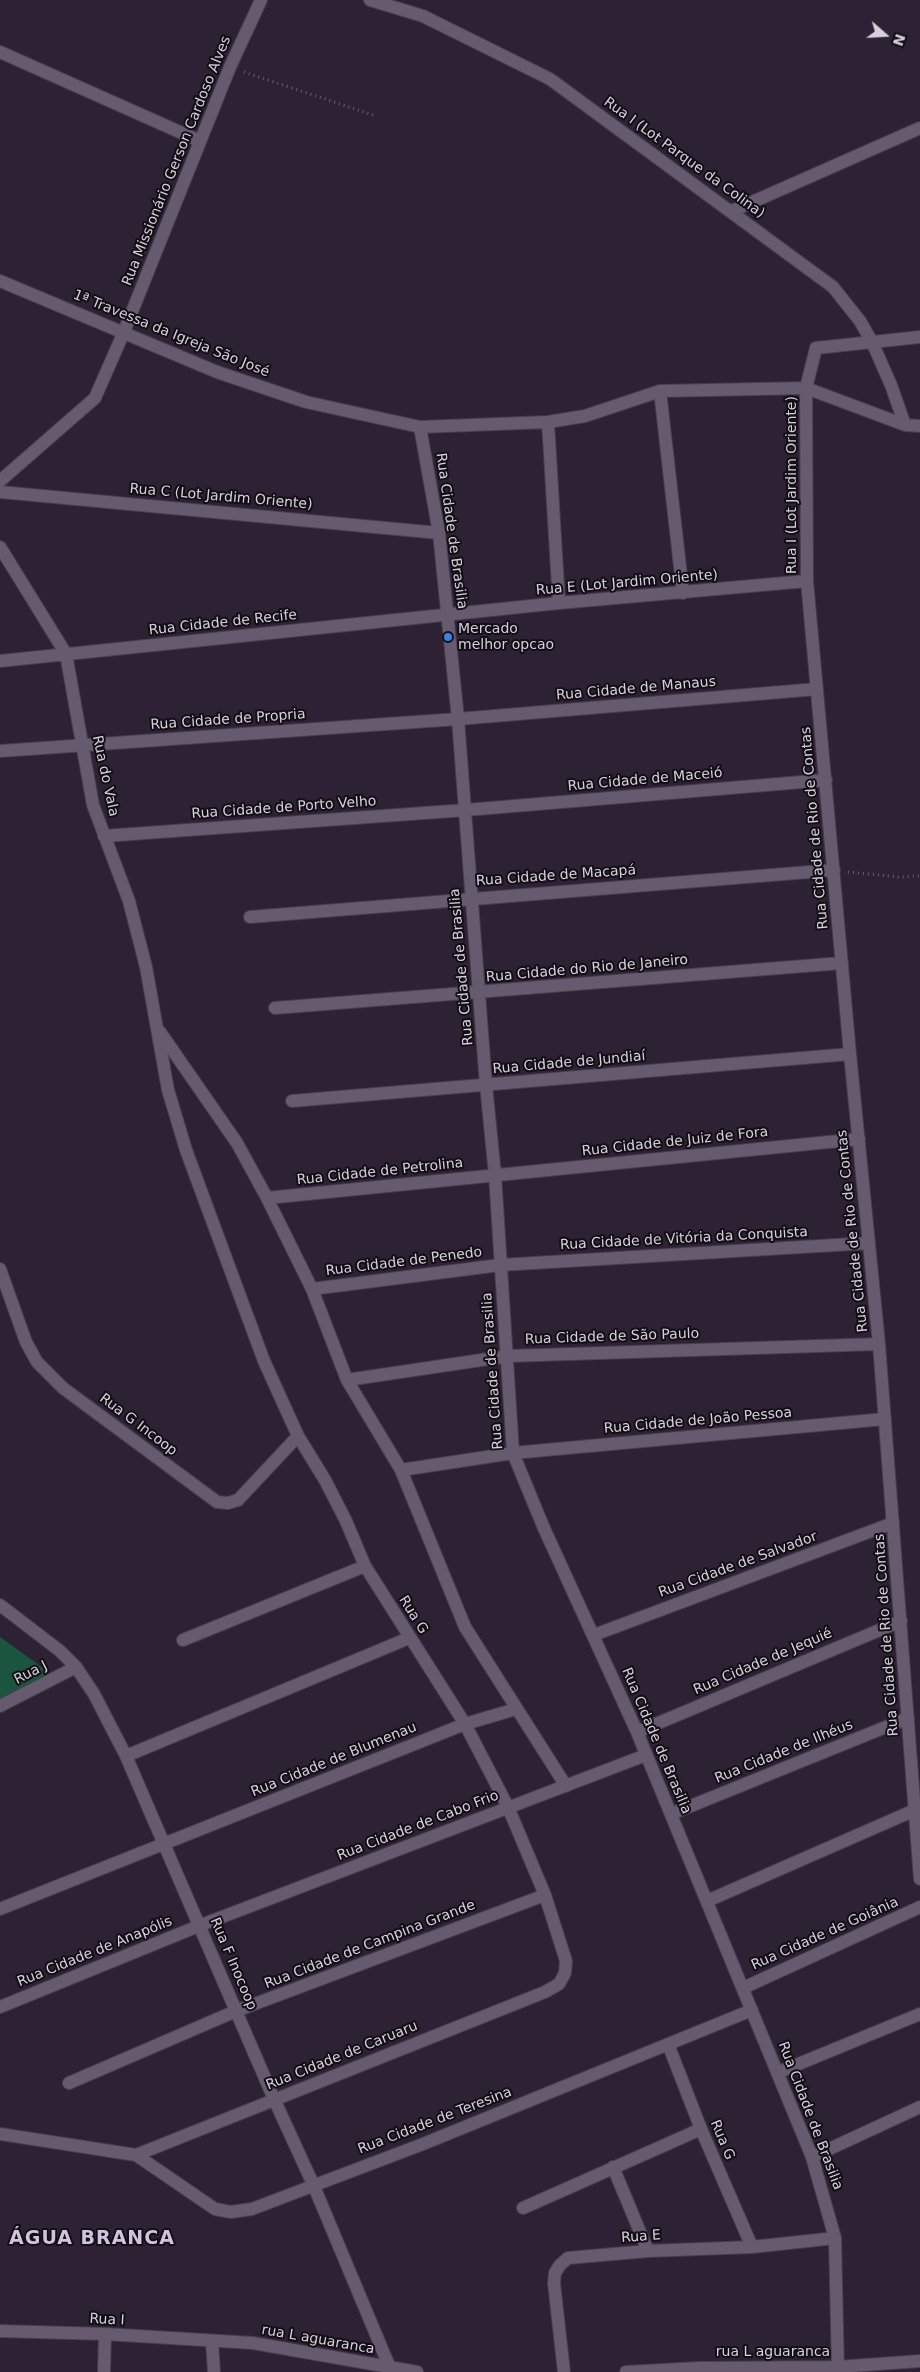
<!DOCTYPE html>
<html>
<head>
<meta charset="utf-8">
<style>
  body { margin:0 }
  #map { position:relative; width:920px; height:2372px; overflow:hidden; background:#2d2234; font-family:"DejaVu Sans",sans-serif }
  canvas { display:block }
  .north { position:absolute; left:860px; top:10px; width:50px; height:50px; -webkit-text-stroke:4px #120e16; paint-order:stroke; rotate:109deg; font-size:14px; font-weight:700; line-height:20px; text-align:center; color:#d7d0dc }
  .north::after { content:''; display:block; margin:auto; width:18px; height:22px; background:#d7d0dc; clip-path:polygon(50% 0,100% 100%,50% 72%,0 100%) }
</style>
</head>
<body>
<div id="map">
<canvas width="920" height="2372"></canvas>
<div class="north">N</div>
</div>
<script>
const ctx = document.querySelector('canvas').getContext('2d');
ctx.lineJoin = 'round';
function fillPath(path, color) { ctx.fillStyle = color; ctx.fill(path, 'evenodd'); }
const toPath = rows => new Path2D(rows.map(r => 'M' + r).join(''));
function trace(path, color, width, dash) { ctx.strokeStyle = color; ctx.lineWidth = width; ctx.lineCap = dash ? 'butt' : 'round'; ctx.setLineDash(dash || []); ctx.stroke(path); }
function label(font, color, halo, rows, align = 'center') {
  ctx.font = font + ' "DejaVu Sans",sans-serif'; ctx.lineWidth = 4; ctx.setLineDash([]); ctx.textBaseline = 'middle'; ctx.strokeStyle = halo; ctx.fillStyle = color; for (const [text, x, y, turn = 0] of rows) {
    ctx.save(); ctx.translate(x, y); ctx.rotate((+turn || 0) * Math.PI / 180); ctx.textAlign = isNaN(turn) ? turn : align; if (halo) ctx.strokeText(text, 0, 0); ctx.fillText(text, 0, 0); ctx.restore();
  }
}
const green = toPath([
  [0,1637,50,1673,0,1701]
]);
const path = toPath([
  [244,72,373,115],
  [848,872,898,877,920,876]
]);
const minor = toPath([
  [370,0,423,16,550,79,833,287,860,321,872,342,891,385,905,425],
  [0,52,200,141],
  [732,211,920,128],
  [0,281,217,372,306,402,420,427,548,422,585,416,660,391,806,388,905,425,920,426],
  [920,337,816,348,806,388,807,581,850,1054,879,1344,920,1879],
  [660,391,683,593],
  [548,422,559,603],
  [420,427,439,533,458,719,486,1085,495,1175,513,1453,543,1526,637,1732,812,2157,835,2238,838,2372],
  [0,481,95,398,123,334,230,67,261,0],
  [0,492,439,533],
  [0,547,66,654,93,805,129,901,146,967,168,1090,186,1150,264,1361,298,1436,325,1480,346,1521,365,1566,465,1724,508,1807,545,1895,566,1961,565,1973,559,1984,545,1992,136,2155],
  [0,661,559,603,807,581],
  [0,751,458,719,817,689],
  [104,836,466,810,826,780],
  [250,917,834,870],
  [275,1008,842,963],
  [160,1032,237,1143,267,1198,312,1289,347,1380,401,1470,465,1627,566,1786],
  [292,1101,850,1054],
  [267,1198,859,1139],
  [0,1269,26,1342,37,1362,63,1388,217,1502,228,1503,238,1500,298,1436],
  [312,1289,500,1265,869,1243],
  [347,1380,508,1356,879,1344],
  [401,1470,513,1453,885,1419],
  [0,1605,60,1651,76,1667,94,1694,126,1756,274,2099,313,2184,390,2368],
  [594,1635,893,1523],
  [183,1640,365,1566],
  [0,1706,76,1667],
  [637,1732,901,1621],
  [126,1756,409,1638],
  [671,1814,908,1718],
  [707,1901,915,1810],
  [0,1909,465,1724,516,1709],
  [743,1988,920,1907],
  [0,2007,201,1925,646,1755],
  [668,2044,701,2129,752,2247],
  [779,2072,920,2014],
  [69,2083,236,2011,545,1895],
  [0,2134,136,2155,215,2209,231,2212,252,2209,423,2144,752,2010],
  [812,2157,920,2107],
  [613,2167,648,2251],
  [523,2208,701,2129],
  [0,2331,105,2334,253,2343,417,2372],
  [212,2342,214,2372],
  [104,2372,105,2334],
  [564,2372,554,2283,555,2273,560,2265,568,2258,648,2251,752,2247,835,2238],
  [626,2372,699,2368,838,2367,920,2361]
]);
const markers = [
  [448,637,5,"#3f7fe0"]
];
const streetNames = [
  ["Rua I (Lot Parque da Colina)",684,158,36],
  ["Rua Missionário Gerson Cardoso Alves",177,161,-68],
  ["1ª Travessa da Igreja São José",171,334,22],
  ["Rua I (Lot Jardim Oriente)",792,485,-90],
  ["Rua C (Lot Jardim Oriente)",221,497,5],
  ["Rua Cidade de Brasilia",451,531,82],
  ["Rua E (Lot Jardim Oriente)",627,583,-5],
  ["Rua Cidade de Recife",223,623,-6],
  ["Rua Cidade de Manaus",636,689,-5],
  ["Rua Cidade de Propria",228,720,-4],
  ["Rua do Vala",105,776,78],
  ["Rua Cidade de Maceió",645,780,-5],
  ["Rua Cidade de Porto Velho",284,808,-4],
  ["Rua Cidade de Rio de Contas",815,828,-95],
  ["Rua Cidade de Macapá",556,876,-4],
  ["Rua Cidade de Brasilia",462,967,-95],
  ["Rua Cidade do Rio de Janeiro",587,969,-5],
  ["Rua Cidade de Jundiaí",569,1063,-5],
  ["Rua Cidade de Juiz de Fora",675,1142,-6],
  ["Rua Cidade de Petrolina",380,1172,-6],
  ["Rua Cidade de Rio de Contas",853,1231,-96],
  ["Rua Cidade de Vitória da Conquista",684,1239,-3],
  ["Rua Cidade de Penedo",404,1262,-7],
  ["Rua Cidade de São Paulo",612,1337,-2],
  ["Rua Cidade de Brasilia",493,1371,-94],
  ["Rua Cidade de João Pessoa",698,1421,-5],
  ["Rua G Incoop",138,1425,37],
  ["Rua Cidade de Salvador",738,1565,-20],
  ["Rua G",413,1615,58],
  ["Rua Cidade de Rio de Contas",887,1635,-94],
  ["Rua Cidade de Jequié",763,1662,-23],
  ["Rua J",31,1673,-27],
  ["Rua Cidade de Brasilia",656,1741,67],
  ["Rua Cidade de Ilhéus",784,1752,-22],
  ["Rua Cidade de Blumenau",334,1760,-22],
  ["Rua Cidade de Cabo Frio",418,1826,-21],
  ["Rua Cidade de Goiânia",825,1934,-24],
  ["Rua Cidade de Campina Grande",370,1945,-21],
  ["Rua Cidade de Anapólis",95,1952,-22],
  ["Rua F Inocoop",233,1964,67],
  ["Rua Cidade de Caruaru",342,2056,-22],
  ["Rua Cidade de Brasilia",810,2116,69],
  ["Rua Cidade de Teresina",435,2121,-21],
  ["Rua G",722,2140,67],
  ["Rua E",641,2237,-4],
  ["Rua I",107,2320,3],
  ["rua L aguaranca",318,2340,10],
  ["rua L aguaranca",773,2352]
];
const poiNames = [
  ["Mercado",458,629],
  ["melhor opcao",458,645]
];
const districtNames = [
  ["ÁGUA BRANCA",92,2239]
];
fillPath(green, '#1b553f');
trace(minor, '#473e4e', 14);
trace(path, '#685e6e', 3, [1, 4]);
trace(minor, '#665a6f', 12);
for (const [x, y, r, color] of markers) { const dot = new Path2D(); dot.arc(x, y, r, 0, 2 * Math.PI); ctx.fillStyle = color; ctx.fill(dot); trace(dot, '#120e16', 2); }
label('14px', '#d7d0dc', '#120e16', streetNames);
label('14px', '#d7d0dc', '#120e16', poiNames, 'left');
ctx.letterSpacing = '1px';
label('bold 19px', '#d0c3db', '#120e16', districtNames);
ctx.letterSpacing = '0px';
</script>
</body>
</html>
